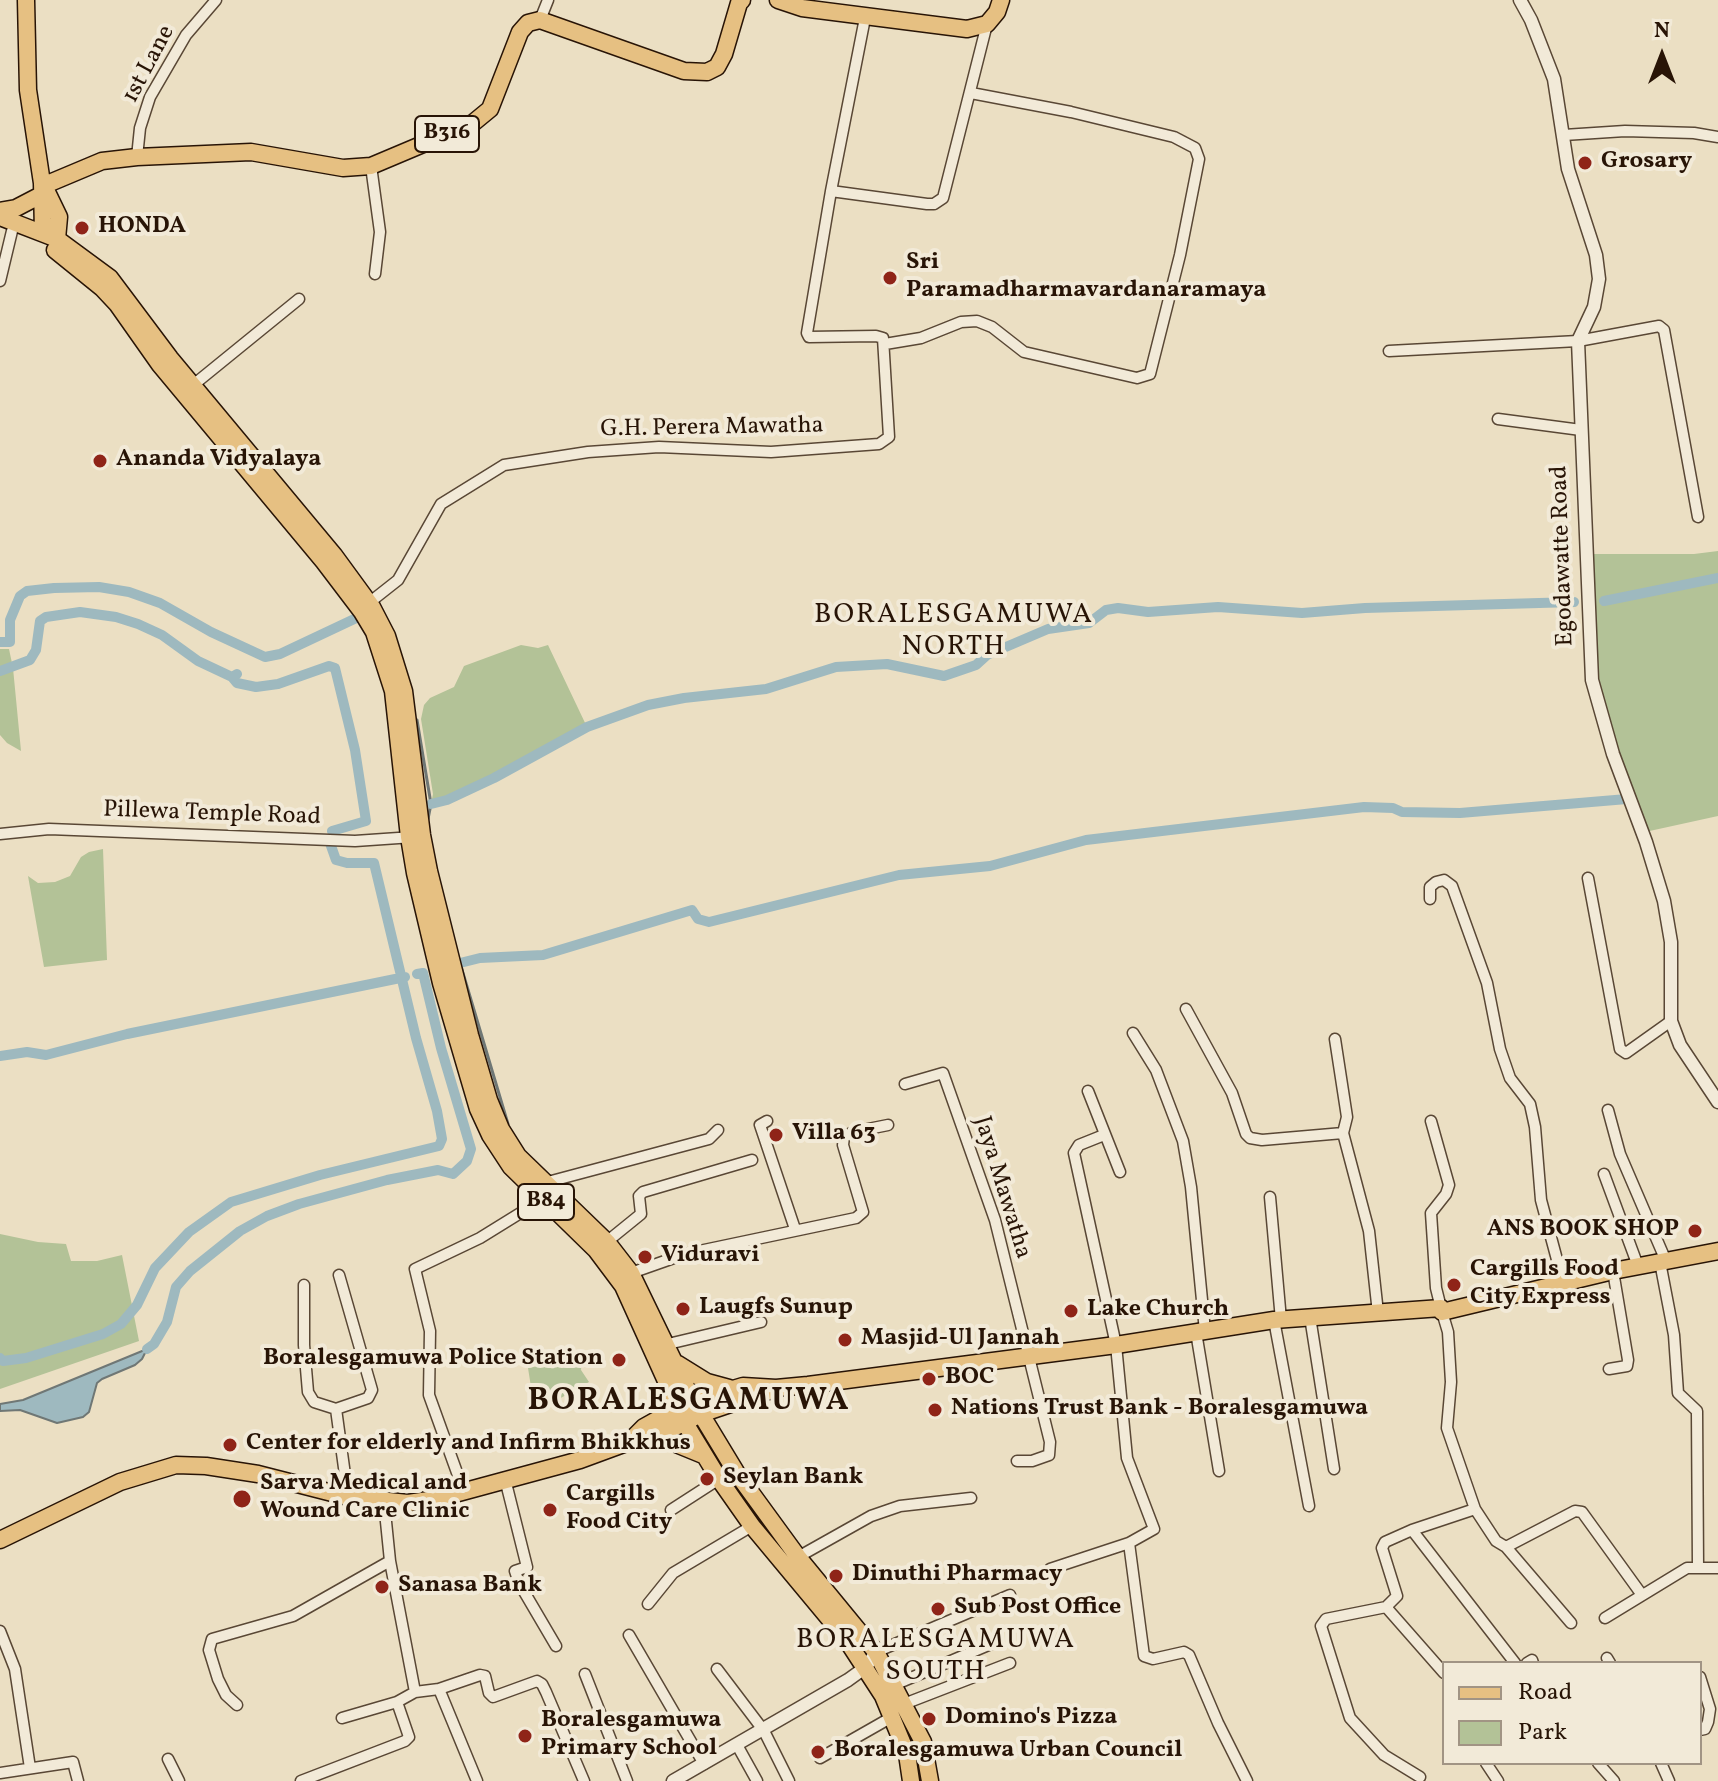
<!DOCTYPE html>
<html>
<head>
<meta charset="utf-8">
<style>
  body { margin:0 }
  #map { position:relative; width:1718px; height:1781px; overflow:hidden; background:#ebdfc3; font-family:Vollkorn,serif }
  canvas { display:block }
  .legend { position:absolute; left:1442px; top:1661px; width:260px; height:104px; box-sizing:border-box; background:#f2ead8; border:2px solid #a19484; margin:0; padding:10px 14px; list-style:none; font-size:24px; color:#281406 }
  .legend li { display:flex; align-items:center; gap:16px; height:40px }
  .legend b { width:40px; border:2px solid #a19484 }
  .north { position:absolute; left:1622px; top:16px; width:80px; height:80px; -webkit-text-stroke:6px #f2ead8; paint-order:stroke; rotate:0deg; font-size:22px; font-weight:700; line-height:32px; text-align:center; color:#281406 }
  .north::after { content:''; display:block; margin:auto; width:28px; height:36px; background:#281406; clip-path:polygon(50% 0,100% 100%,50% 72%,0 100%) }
</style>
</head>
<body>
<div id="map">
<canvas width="1718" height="1781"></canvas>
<ul class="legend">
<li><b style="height:10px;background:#e6c082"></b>Road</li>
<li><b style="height:22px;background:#b3c297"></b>Park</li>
</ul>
<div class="north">N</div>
</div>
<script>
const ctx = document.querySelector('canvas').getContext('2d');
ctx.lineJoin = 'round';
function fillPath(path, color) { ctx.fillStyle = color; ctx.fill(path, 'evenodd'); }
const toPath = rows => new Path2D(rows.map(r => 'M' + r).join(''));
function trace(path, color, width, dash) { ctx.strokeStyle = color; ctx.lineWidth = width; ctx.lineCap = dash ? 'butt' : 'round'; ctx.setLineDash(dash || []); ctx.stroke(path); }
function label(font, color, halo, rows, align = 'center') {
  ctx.font = font + ' Vollkorn,serif'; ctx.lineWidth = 8; ctx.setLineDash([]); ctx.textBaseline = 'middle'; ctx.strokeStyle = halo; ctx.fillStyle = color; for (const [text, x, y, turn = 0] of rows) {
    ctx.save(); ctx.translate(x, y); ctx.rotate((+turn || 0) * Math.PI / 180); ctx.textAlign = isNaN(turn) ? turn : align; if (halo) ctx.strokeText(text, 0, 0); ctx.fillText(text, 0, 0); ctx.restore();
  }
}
const green = toPath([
  [1718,551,1718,816,1645,832,1597,699,1588,554,1694,554],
  [521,645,538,648,548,645,587,727,494,778,447,800,431,804,433,794,421,719,424,705,430,698,454,687,464,666],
  [0,649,9,649,13,668,21,751,7,743,0,735],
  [103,849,107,960,44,967,28,876,38,883,55,882,70,876,81,857,89,852],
  [0,1234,38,1242,66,1244,71,1261,97,1261,122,1255,139,1341,0,1389],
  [582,1358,581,1370,589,1382,559,1399,542,1404,531,1387,528,1368]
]);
const water = toPath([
  [147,1349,142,1359,135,1365,102,1379,97,1383,89,1412,83,1417,57,1423,20,1410,0,1411,0,1404,23,1400,147,1349]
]);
const stream = toPath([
  [417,720,431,804,428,819],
  [460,963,508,1124]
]);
const canal = toPath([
  [1604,601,1718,578],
  [0,642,10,642,10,620,20,596,27,591,54,588,99,587,129,592,160,603,211,632,265,657,280,654,367,613],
  [0,671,30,660,36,650,40,621,46,617,80,612,116,617,138,624,162,635,198,661,232,677,237,674],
  [232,677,237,683,256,687,278,684,329,666,335,668,355,750,366,821,332,831],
  [431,804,447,800,494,778,587,727,648,705,684,698,766,689,836,667,887,664,944,676,976,665,987,655,1048,629,1089,623,1106,610,1118,608,1148,612,1218,607,1302,613,1365,608,1574,602],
  [460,963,480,958,543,955,692,910,698,919,709,922,899,875,990,866,1086,840,1364,807,1393,808,1402,812,1460,813,1627,799],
  [0,1056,27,1052,46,1055,127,1034,405,977],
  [147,1349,154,1344,167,1322,176,1287,190,1271,240,1231,267,1216,299,1204,387,1180,438,1170,453,1174,467,1161,471,1149,441,1048,423,973,417,974],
  [0,1358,3,1361,26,1358,103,1334,121,1324,137,1305,155,1268,189,1232,231,1202,320,1175,439,1146,442,1139,437,1111,416,1038,374,863,347,863,336,860,330,843]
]);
const minor = toPath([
  [540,20,548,0],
  [1564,135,1625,131,1694,133,1718,137],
  [137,157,140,128,150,97,186,35,216,0],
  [371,166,380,232,375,274],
  [831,191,927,204,934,204,943,198,987,24],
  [0,281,12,231],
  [885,344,921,338,961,322,977,321,992,327,1024,352,1137,378,1150,374,1180,255,1199,159,1195,148,1174,137,1071,112,971,93],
  [1389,351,1578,341,1659,326,1664,330,1698,517],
  [192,386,299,299],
  [1498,419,1581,430],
  [365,606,398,580,441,504,504,465,588,452,659,447,771,452,879,444,889,437,883,338,876,336,809,337,807,333,831,191,865,18],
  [0,834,49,829,355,841,413,837],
  [1588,878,1620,1049,1626,1053,1671,1021],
  [1430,899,1430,887,1436,882,1444,880,1452,886,1487,983,1500,1049,1510,1078,1530,1104,1535,1127,1541,1200,1563,1282],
  [1186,1009,1232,1093,1246,1134,1250,1138,1262,1140,1343,1133],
  [1133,1033,1156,1070,1183,1141,1191,1187,1205,1331],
  [1335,1039,1347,1117,1343,1133,1369,1231,1378,1313],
  [905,1084,943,1073,995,1220,1050,1442,1049,1455,1032,1461,1017,1461],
  [1088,1091,1120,1172],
  [1608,1110,1620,1154,1666,1261],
  [767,1121,760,1125,795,1229],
  [1431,1121,1449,1185,1446,1194,1431,1213,1436,1288,1441,1308],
  [1104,1135,1079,1145,1074,1153,1116,1345,1127,1458,1154,1529,1129,1543,1144,1656,1153,1659,1184,1652,1189,1655,1218,1723,1247,1781],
  [1604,1174,1638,1266],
  [544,1183,709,1139,718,1130],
  [1270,1197,1281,1320],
  [604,1244,641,1214,639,1196,643,1192,752,1160],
  [1660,1262,1674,1335,1678,1393,1697,1411,1698,1567],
  [631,1273,685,1254,856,1218,863,1212,843,1145,844,1137,853,1132,888,1125],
  [304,1285,304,1345,308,1392,314,1402,336,1409,368,1398,372,1390,339,1275],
  [1442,1312,1448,1332,1451,1382,1447,1428,1475,1509,1496,1541,1506,1547,1571,1623],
  [1310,1317,1334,1469],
  [1274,1320,1309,1506],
  [1196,1332,1219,1471],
  [668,1344,761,1322],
  [1609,1369,1627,1366,1628,1360,1613,1271],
  [336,1409,348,1497],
  [505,1479,527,1567,515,1571,519,1583,556,1646],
  [464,1492,429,1395,430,1331,415,1269,480,1238,543,1199],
  [384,1502,390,1561,415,1692],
  [671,1510,719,1479],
  [1412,1530,1515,1663],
  [1506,1547,1575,1511,1582,1512,1642,1595],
  [798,1557,871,1516,900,1506,971,1498],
  [1050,1569,1129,1543],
  [648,1604,673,1573,752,1526],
  [1386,1607,1444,1673],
  [1605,1618,1687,1568,1718,1568],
  [0,1631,15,1669,30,1768],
  [629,1635,704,1764],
  [876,1652,1010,1595],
  [1607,1658,1610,1663],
  [1527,1663,1532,1660,1533,1663],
  [717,1669,764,1731,789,1781],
  [585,1674,627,1781],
  [1700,1677,1710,1709,1708,1722,1705,1729,1700,1730],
  [894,1685,991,1644],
  [439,1689,477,1781],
  [904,1704,1010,1663],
  [237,1705,226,1695,218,1679,209,1650,212,1639,293,1616,390,1561],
  [342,1718,397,1702,415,1692,439,1689,480,1675,485,1676,489,1693,493,1697,537,1681,542,1684,546,1692,584,1781],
  [737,1745,757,1781],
  [820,1758,892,1717],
  [168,1759,179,1781],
  [1486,1763,1498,1781],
  [1598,1763,1614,1781],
  [1661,1763,1669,1781],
  [0,1773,73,1762,78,1781],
  [1420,1777,1384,1755,1350,1718,1321,1626,1326,1619,1386,1607,1397,1596,1382,1548,1385,1542,1412,1530,1475,1509],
  [301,1781,405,1741,409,1737,397,1702]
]);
const tertiary = toPath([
  [1520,0,1531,20,1554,79,1568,169,1596,255,1599,279,1594,307,1578,341,1592,680,1613,754,1646,842,1664,901,1671,942,1671,1021,1680,1045,1718,1102],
  [673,1781,848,1680,866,1667,876,1652]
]);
const primary = toPath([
  [26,0,28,90,42,183,43,233],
  [778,0,802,8,967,29,987,24,997,12,1001,0],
  [42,183,52,182,102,161,137,157,251,152,343,168,371,166,473,123,490,109,520,32,528,23,540,20,684,71,707,72,717,67,724,54,739,3,742,0],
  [45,188,59,217,57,239],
  [0,211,16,208,41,195],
  [0,217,57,239,110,278,170,358,334,555,372,607,387,636,404,691,422,835,429,871,470,1035,489,1100,501,1129,518,1156,607,1242,631,1273,693,1401,736,1472,798,1557,876,1652,923,1742,930,1781],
  [55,250,102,288,117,304,160,365,324,562,362,612,374,632,393,691,409,837,415,873,441,983,478,1109,490,1135,511,1167,596,1250,623,1286,685,1423,719,1479,752,1526,846,1639,883,1696,907,1754,911,1781],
  [678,1364,707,1382,729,1388],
  [659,1437,703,1455],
  [629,1442,644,1427,678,1408,693,1401,743,1386,776,1388,808,1385,1116,1345,1274,1320,1441,1308,1442,1312,1613,1271,1718,1251],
  [0,1540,120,1482,176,1465,206,1466,258,1474,348,1497,408,1503,436,1499,580,1460,629,1442,654,1438,701,1414,772,1390]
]);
const markers = [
  [1585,163,8,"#8f2418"],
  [82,228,8,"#8f2418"],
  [890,278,8,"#8f2418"],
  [100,461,8,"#8f2418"],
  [776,1135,8,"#8f2418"],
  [1695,1231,8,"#8f2418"],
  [645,1257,8,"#8f2418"],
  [1454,1285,8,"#8f2418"],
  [683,1309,8,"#8f2418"],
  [1071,1311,8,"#8f2418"],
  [845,1340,8,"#8f2418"],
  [619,1360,8,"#8f2418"],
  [929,1379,8,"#8f2418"],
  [935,1410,8,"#8f2418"],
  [230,1445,8,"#8f2418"],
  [707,1479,8,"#8f2418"],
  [242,1499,10,"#8f2418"],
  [550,1510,8,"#8f2418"],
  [836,1576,8,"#8f2418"],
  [382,1587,8,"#8f2418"],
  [938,1609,8,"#8f2418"],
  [929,1719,8,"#8f2418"],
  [525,1736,8,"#8f2418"],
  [818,1752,8,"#8f2418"]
];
const shields = [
  [447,134,64],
  [546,1202,56]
];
const shieldNames = [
  ["B316",447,134],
  ["B84",546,1202]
];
const streetNames = [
  ["1st Lane",150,65,-62],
  ["G.H. Perera Mawatha",712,429,-1],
  ["Egodawatte Road",1564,556,-92],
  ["Pillewa Temple Road",212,815,2],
  ["Jaya Mawatha",1001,1188,73]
];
const poiNames = [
  ["Grosary",1601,163],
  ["HONDA",98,228],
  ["Sri",906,264],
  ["Paramadharmavardanaramaya",906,292],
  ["Ananda Vidyalaya",116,461],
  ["Villa 63",792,1135],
  ["ANS BOOK SHOP",1679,1231,"right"],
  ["Viduravi",661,1257],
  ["Cargills Food",1470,1271],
  ["City Express",1470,1299],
  ["Laugfs Sunup",699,1309],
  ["Lake Church",1087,1311],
  ["Masjid-Ul Jannah",861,1340],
  ["Boralesgamuwa Police Station",603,1360,"right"],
  ["BOC",945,1379],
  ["Nations Trust Bank - Boralesgamuwa",951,1410],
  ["Center for elderly and Infirm Bhikkhus",246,1445],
  ["Seylan Bank",723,1479],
  ["Sarva Medical and",260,1485],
  ["Wound Care Clinic",260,1513],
  ["Cargills",566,1496],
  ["Food City",566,1524],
  ["Dinuthi Pharmacy",852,1576],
  ["Sanasa Bank",398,1587],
  ["Sub Post Office",954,1609],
  ["Domino's Pizza",945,1719],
  ["Boralesgamuwa",541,1722],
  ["Primary School",541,1750],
  ["Boralesgamuwa Urban Council",834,1752]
];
const quarterNames = [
  ["BORALESGAMUWA",954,617],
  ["NORTH",954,649],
  ["BORALESGAMUWA",936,1642],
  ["SOUTH",936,1674]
];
const districtNames = [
  ["BORALESGAMUWA",689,1403]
];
fillPath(green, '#b3c297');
fillPath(water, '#9eb9bf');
trace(water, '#6f7775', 2);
trace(stream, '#6f7775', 3);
trace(canal, '#9eb9bf', 10);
trace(minor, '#594735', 13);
trace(tertiary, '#594735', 15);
trace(primary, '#281406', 19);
trace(minor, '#f2ead8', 10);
trace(tertiary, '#f2ead8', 12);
trace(primary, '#e6c082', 16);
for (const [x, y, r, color] of markers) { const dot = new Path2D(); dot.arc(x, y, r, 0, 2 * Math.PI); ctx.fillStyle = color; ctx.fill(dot); trace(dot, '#f2ead8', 3); }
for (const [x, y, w] of shields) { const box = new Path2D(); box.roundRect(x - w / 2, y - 18, w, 36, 6); ctx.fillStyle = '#f2ead8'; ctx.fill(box); trace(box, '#281406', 2); }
label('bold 22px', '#281406', null, shieldNames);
label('24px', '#281406', '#f2ead8', streetNames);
label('bold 24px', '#281406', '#f2ead8', poiNames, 'left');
ctx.letterSpacing = '2px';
label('28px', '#281406', '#f2ead8', quarterNames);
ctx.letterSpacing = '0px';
ctx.letterSpacing = '2px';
label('bold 32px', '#281406', '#f2ead8', districtNames);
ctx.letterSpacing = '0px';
</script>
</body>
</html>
